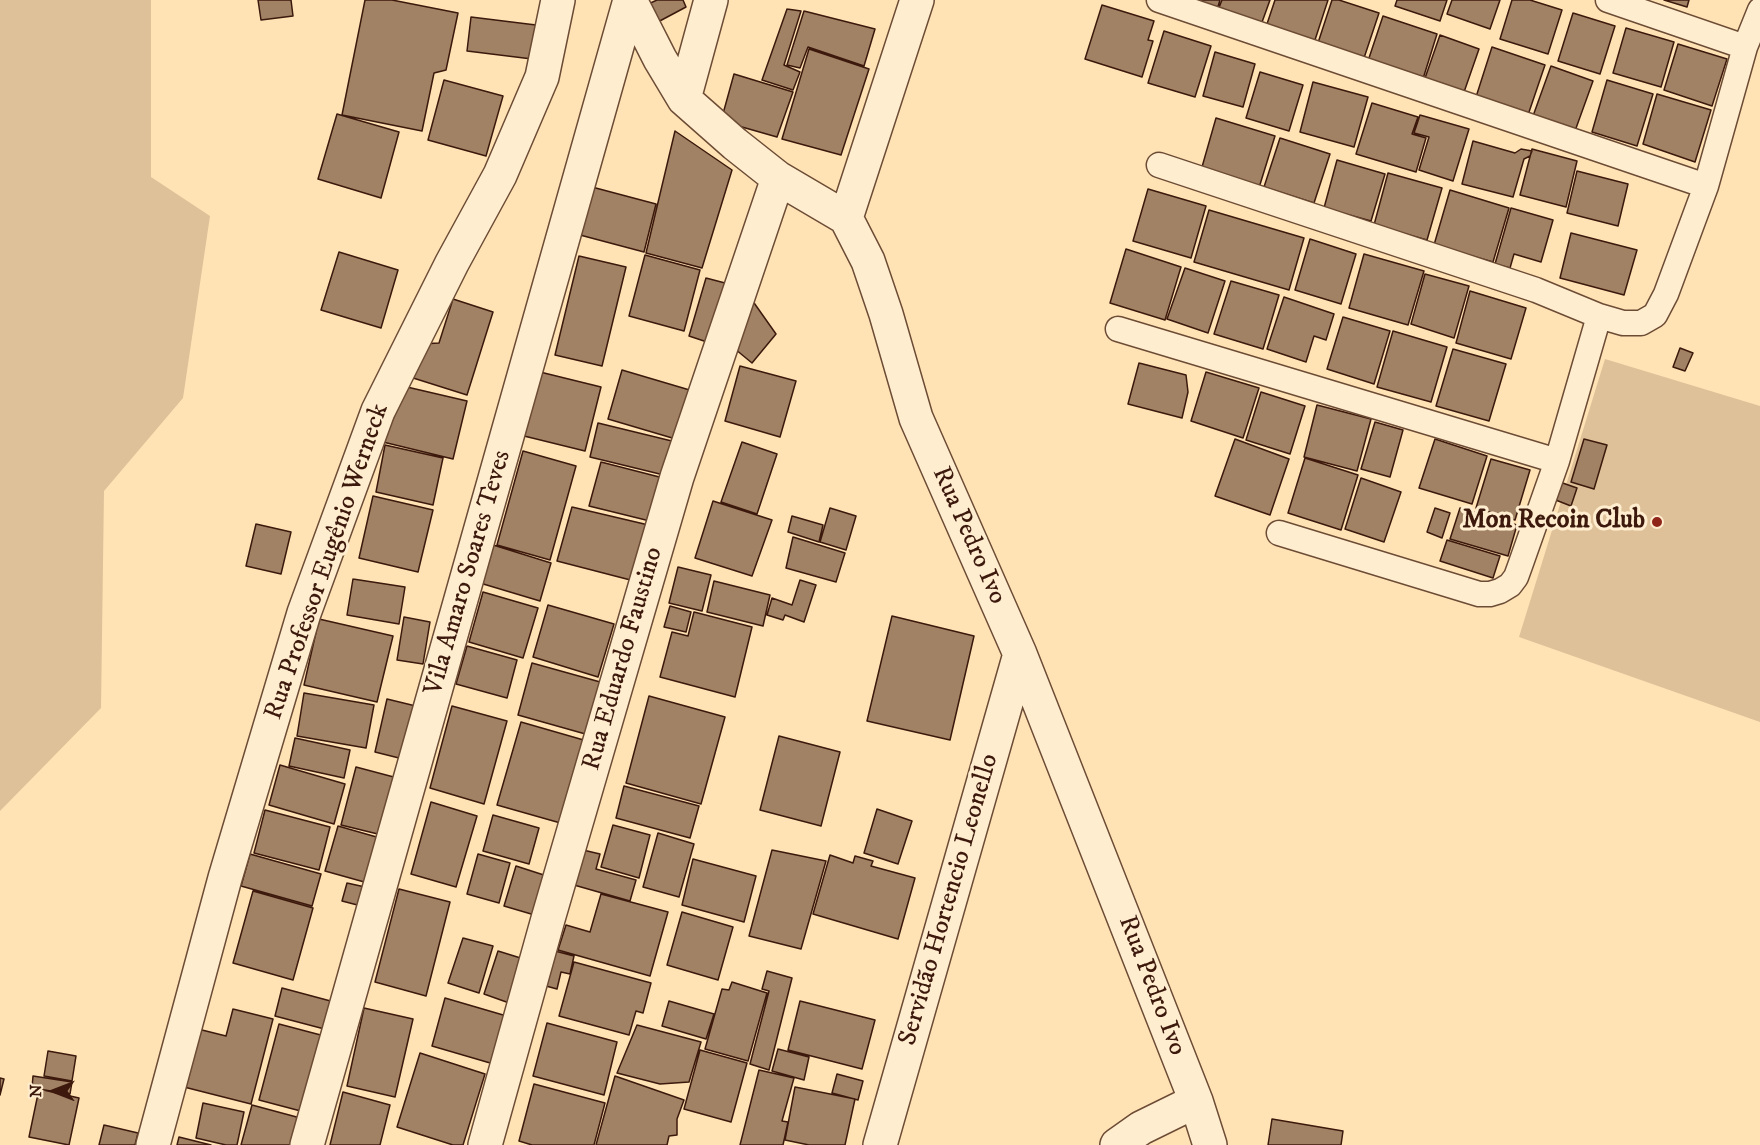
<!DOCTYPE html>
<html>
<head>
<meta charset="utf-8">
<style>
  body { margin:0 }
  #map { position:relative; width:1760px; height:1145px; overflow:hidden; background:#ffe3b5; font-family:"IM FELL DW Pica",serif }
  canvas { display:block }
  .north { position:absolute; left:24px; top:1061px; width:60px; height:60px; -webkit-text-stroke:4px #ffedcf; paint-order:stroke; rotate:270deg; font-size:16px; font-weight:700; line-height:24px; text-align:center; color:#3c190c }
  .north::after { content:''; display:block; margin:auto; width:21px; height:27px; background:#3c190c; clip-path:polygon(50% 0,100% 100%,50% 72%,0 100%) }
</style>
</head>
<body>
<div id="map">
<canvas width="1760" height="1145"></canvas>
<div class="north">N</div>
</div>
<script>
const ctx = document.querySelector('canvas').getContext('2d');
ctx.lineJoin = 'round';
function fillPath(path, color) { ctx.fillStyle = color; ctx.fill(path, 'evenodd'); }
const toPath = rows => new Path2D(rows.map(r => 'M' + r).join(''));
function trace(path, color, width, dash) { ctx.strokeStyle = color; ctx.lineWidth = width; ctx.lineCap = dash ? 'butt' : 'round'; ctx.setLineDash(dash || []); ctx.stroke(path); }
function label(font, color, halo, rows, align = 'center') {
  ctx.font = font + ' "IM FELL DW Pica",serif'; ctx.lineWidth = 6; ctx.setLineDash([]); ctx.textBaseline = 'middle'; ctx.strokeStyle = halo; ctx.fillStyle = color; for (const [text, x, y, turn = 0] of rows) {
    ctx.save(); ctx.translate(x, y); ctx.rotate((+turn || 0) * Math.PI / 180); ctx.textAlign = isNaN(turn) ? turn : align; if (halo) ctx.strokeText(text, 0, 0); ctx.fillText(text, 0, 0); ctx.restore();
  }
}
const green = toPath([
  [0,0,151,0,151,177,210,216,183,398,104,491,101,708,0,811],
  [1605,359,1760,406,1760,722,1519,637]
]);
const building = toPath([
  [258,0,291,0,293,16,261,20,258,0],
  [365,0,392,0,458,13,446,70,434,73,422,131,342,115,365,0],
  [657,0,683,0,686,7,656,23,646,5,657,0],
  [1187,0,1220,0,1217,10,1187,0],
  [1222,0,1270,0,1261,25,1218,10,1222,0],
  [1275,0,1328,0,1314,43,1266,27,1275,0],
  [1332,0,1339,0,1379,13,1363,61,1317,46,1332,0],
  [1397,0,1447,0,1440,21,1395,6,1397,0],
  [1452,0,1500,0,1490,29,1447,14,1452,0],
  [1512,0,1530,0,1562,10,1548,54,1500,39,1512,0],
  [1664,0,1689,0,1687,7,1664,0],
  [1102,5,1154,21,1148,40,1153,41,1142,77,1085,59,1102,5],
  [787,9,801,11,784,65,800,72,793,90,762,80,787,9],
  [804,11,875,29,864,66,808,47,800,68,787,65,804,11],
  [1573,13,1615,26,1600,74,1558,61,1573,13],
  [1383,16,1437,34,1422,82,1367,64,1383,16],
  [471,17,536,25,532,59,467,51,471,17],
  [1626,28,1674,42,1661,87,1613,73,1626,28],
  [1164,31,1211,46,1195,97,1148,83,1164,31],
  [1440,35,1479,49,1463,95,1424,81,1440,35],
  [1678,44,1727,59,1712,106,1664,90,1678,44],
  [1492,47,1545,65,1528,115,1476,97,1492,47],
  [809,49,869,69,841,155,782,139,809,49],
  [1215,52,1255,64,1243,107,1203,96,1215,52],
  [1551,66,1593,81,1575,131,1533,116,1551,66],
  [1260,72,1303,85,1289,131,1246,118,1260,72],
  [734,74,793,92,777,137,721,121,734,74],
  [444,80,503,96,486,156,428,140,444,80],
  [1607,80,1653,94,1637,146,1592,132,1607,80],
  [1313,82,1368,97,1354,147,1300,132,1313,82],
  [1657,94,1711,110,1695,162,1643,144,1657,94],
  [1372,103,1418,117,1412,134,1426,138,1416,172,1356,154,1372,103],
  [337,114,399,132,381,198,318,179,337,114],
  [1420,115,1469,129,1453,181,1419,170,1429,137,1414,133,1420,115],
  [1216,118,1275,136,1258,191,1200,174,1216,118],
  [675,131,732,170,702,268,646,253,675,131],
  [1280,138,1330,154,1314,203,1264,187,1280,138],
  [1473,141,1515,153,1521,149,1532,151,1530,156,1524,159,1513,197,1462,184,1473,141],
  [1532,149,1577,161,1566,207,1520,195,1532,149],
  [1337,160,1385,174,1371,221,1324,208,1337,160],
  [1577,171,1628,184,1618,226,1567,213,1577,171],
  [1388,173,1442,188,1427,240,1374,225,1388,173],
  [592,187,656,204,644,252,580,235,592,187],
  [1148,189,1206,206,1191,258,1133,241,1148,189],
  [1450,190,1509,208,1493,262,1434,245,1450,190],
  [1511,208,1553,220,1541,262,1514,254,1510,268,1495,264,1511,208],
  [1209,210,1304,238,1289,290,1194,262,1209,210],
  [1571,233,1637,250,1624,295,1560,278,1571,233],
  [1310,239,1356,254,1341,304,1295,290,1310,239],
  [1126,249,1181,267,1165,320,1110,303,1126,249],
  [339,252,398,270,381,328,321,310,339,252],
  [1364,254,1424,271,1408,325,1349,308,1364,254],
  [645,255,700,270,684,331,629,316,645,255],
  [579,256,626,267,602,366,555,355,579,256],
  [1185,268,1225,281,1208,333,1167,319,1185,268],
  [1425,274,1469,286,1454,338,1411,324,1425,274],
  [706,278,725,283,707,342,689,336,706,278],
  [1231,281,1279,295,1263,349,1214,334,1231,281],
  [1470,291,1526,308,1511,359,1456,343,1470,291],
  [1284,297,1334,314,1326,340,1314,336,1306,362,1267,349,1284,297],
  [453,299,493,312,467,395,410,377,420,344,439,343,453,299],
  [752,300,776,334,752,363,735,349,752,300],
  [1343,317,1390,331,1374,384,1327,369,1343,317],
  [1393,331,1447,347,1431,402,1377,387,1393,331],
  [1680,348,1693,353,1685,371,1673,367,1680,348],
  [1453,349,1506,364,1489,421,1436,406,1453,349],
  [1139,363,1186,375,1188,392,1182,418,1128,404,1139,363],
  [740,366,796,381,780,437,725,421,740,366],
  [622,370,693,391,679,440,608,419,622,370],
  [536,371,601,387,585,451,520,435,536,371],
  [1206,372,1259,388,1243,438,1191,421,1206,372],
  [407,387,467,401,453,459,383,442,407,387],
  [1261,392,1305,406,1290,454,1246,440,1261,392],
  [1317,405,1371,419,1357,471,1304,457,1317,405],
  [1375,422,1403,430,1390,477,1361,469,1375,422],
  [598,423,680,443,672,477,590,457,598,423],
  [1235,439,1289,459,1270,515,1215,496,1235,439],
  [1435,439,1487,456,1472,504,1419,488,1435,439],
  [1584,439,1607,445,1594,489,1571,482,1584,439],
  [742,442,777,454,757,514,721,502,742,442],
  [385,445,443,458,433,505,376,492,385,445],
  [523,451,576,466,550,560,497,545,523,451],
  [1305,458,1358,475,1341,530,1288,513,1305,458],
  [1491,459,1530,470,1515,520,1476,508,1491,459],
  [601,462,671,480,658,523,589,506,601,462],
  [1361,478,1401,492,1384,542,1345,529,1361,478],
  [1554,480,1577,488,1571,506,1548,497,1554,480],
  [373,496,433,510,418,572,359,558,373,496],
  [713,501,772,520,752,576,695,558,713,501],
  [572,507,657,527,642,583,557,561,572,507],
  [830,508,856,516,846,550,820,542,830,508],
  [1435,508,1450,513,1442,538,1427,532,1435,508],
  [1460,508,1517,525,1508,556,1450,539,1460,508],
  [792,516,823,525,819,542,788,532,792,516],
  [256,524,291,532,281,574,246,566,256,524],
  [793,537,845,553,836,582,786,568,793,537],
  [1447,540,1500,556,1493,578,1440,561,1447,540],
  [490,544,551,563,540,601,480,583,490,544],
  [678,567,711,575,702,611,669,603,678,567],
  [353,579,405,587,399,624,347,615,353,579],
  [800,580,816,585,804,622,785,615,783,620,767,615,772,598,792,605,800,580],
  [714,581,770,595,763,626,707,612,714,581],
  [483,592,538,608,523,658,469,642,483,592],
  [548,605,614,624,598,677,533,657,548,605],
  [670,606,691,612,686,632,664,627,670,606],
  [694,612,752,627,735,697,660,677,672,632,688,636,694,612],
  [892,616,974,636,950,740,867,721,892,616],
  [404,617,430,622,423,664,397,660,404,617],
  [319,619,393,636,377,702,304,685,319,619],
  [467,646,517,660,507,698,456,684,467,646],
  [532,663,611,685,596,737,518,715,532,663],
  [304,693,374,705,366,748,297,736,304,693],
  [649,696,725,717,701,804,626,783,649,696],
  [387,699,424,708,411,761,375,752,387,699],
  [452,706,507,721,484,804,430,788,452,706],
  [521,722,594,743,571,826,497,805,521,722],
  [779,736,840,752,821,826,760,810,779,736],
  [295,738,350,750,344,778,289,766,295,738],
  [280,765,345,784,334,824,269,805,280,765],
  [356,767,405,780,390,837,341,825,356,767],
  [624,786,699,806,690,838,616,818,624,786],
  [431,802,477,816,456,887,411,874,431,802],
  [877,809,912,821,898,864,864,853,877,809],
  [265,810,330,827,319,870,254,853,265,810],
  [493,815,539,828,529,864,483,851,493,815],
  [613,825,650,835,639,878,601,867,613,825],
  [338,826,387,840,375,885,325,871,338,826],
  [658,833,694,844,679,897,643,887,658,833],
  [583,850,600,854,596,869,636,880,630,901,574,885,583,850],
  [772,850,826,861,801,949,749,936,772,850],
  [250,854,321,874,312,906,241,886,250,854],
  [478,854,510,863,499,903,467,894,478,854],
  [830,855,853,863,855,856,873,861,871,866,915,878,898,939,813,914,830,855],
  [693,859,756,876,744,922,682,905,693,859],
  [516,866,550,877,538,916,504,906,516,866],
  [347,883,374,889,369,908,342,901,347,883],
  [399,889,450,902,426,996,375,982,399,889],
  [253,891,313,908,293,980,233,963,253,891],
  [601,894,668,912,650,976,558,950,566,925,590,932,601,894],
  [682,912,733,927,718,980,667,965,682,912],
  [463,938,493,946,479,993,448,983,463,938],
  [498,951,527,960,512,1004,484,994,498,951],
  [555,951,574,956,570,974,561,972,557,989,546,986,555,951],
  [574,962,651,983,643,1013,636,1011,629,1035,559,1016,574,962],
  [767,971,792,978,769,1070,750,1064,769,991,762,989,767,971],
  [732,982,767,993,748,1061,705,1049,722,989,729,990,732,982],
  [282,988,338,1003,332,1031,275,1016,282,988],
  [445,998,510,1017,497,1065,432,1046,445,998],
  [669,1001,714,1014,706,1039,662,1026,669,1001],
  [800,1001,875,1020,862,1069,788,1050,800,1001],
  [364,1008,413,1019,395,1097,347,1086,364,1008],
  [233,1009,273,1019,251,1104,184,1087,198,1029,226,1036,233,1009],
  [547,1023,617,1042,604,1095,533,1076,547,1023],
  [279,1024,332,1038,312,1114,259,1100,279,1024],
  [637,1025,701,1042,689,1082,660,1084,617,1073,637,1025],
  [778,1049,809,1057,804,1080,772,1071,778,1049],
  [700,1050,747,1063,731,1122,684,1109,700,1050],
  [48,1051,76,1056,72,1081,44,1076,48,1051],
  [420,1053,485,1074,463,1145,453,1145,397,1127,420,1053],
  [759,1070,794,1078,782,1121,788,1122,783,1145,740,1145,759,1070],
  [837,1074,863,1081,858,1100,832,1093,837,1074],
  [33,1076,72,1082,70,1094,32,1088,33,1076],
  [615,1076,684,1100,677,1119,677,1135,669,1136,667,1145,596,1145,615,1076],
  [0,1078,4,1079,0,1095,0,1078],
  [534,1084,605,1103,594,1145,532,1145,519,1141,534,1084],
  [795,1087,855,1099,845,1145,809,1145,785,1140,795,1087],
  [39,1089,79,1098,69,1145,29,1137,39,1089],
  [343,1092,390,1105,380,1145,330,1145,343,1092],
  [203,1103,244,1112,237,1145,226,1145,196,1138,203,1103],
  [252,1105,304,1119,296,1145,241,1145,252,1105],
  [1272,1119,1343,1131,1341,1145,1268,1145,1272,1119],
  [104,1125,138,1133,135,1145,99,1145,104,1125],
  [179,1137,211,1145,177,1145,179,1137]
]);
const lane = toPath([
  [1159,0,1706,186],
  [1608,0,1745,47],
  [1159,165,1536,290,1599,316,1623,323,1641,323,1655,315,1666,294,1706,186,1745,47,1760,10],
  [1118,329,1557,461],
  [1279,533,1479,594,1490,594,1500,591,1510,585,1516,577,1520,566,1557,461,1599,316]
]);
const street = toPath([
  [630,0,660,59,684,99,735,144,778,178,846,218,868,261,886,314,916,418,1020,654,1196,1101,1210,1145],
  [684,99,711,0],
  [846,218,917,0],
  [153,1145,225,878,304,613,378,411,452,263,500,175,542,77,558,0],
  [307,1145,630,0],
  [485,1145,548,919,677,477,778,178],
  [880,1145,1020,654],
  [1117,1145,1141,1128,1196,1101]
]);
const markers = [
  [1657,522,6,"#8f2418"]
];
const poiNames = [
  ["Mon Recoin Club",1645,522]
];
const streetNames = [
  ["Rua Pedro Ivo",968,536,66],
  ["Rua Professor Eugênio Werneck",328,562,-71],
  ["Vila Amaro Soares Teves",469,573,-74],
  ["Rua Eduardo Faustino",624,659,-74],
  ["Servidão Hortencio Leonello",950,900,-74],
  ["Rua Pedro Ivo",1151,986,69]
];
fillPath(green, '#dec198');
fillPath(building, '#a18264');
trace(building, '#3c190c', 1.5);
trace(lane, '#6d4c36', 27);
trace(street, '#6d4c36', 36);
trace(lane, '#ffedcf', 24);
trace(street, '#ffedcf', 33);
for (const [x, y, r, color] of markers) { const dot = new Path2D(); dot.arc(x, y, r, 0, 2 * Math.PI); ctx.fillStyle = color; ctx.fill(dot); trace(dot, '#ffedcf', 2); }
label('bold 26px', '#3c190c', '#ffedcf', poiNames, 'right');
label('26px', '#3c190c', '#ffedcf', streetNames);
</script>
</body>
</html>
